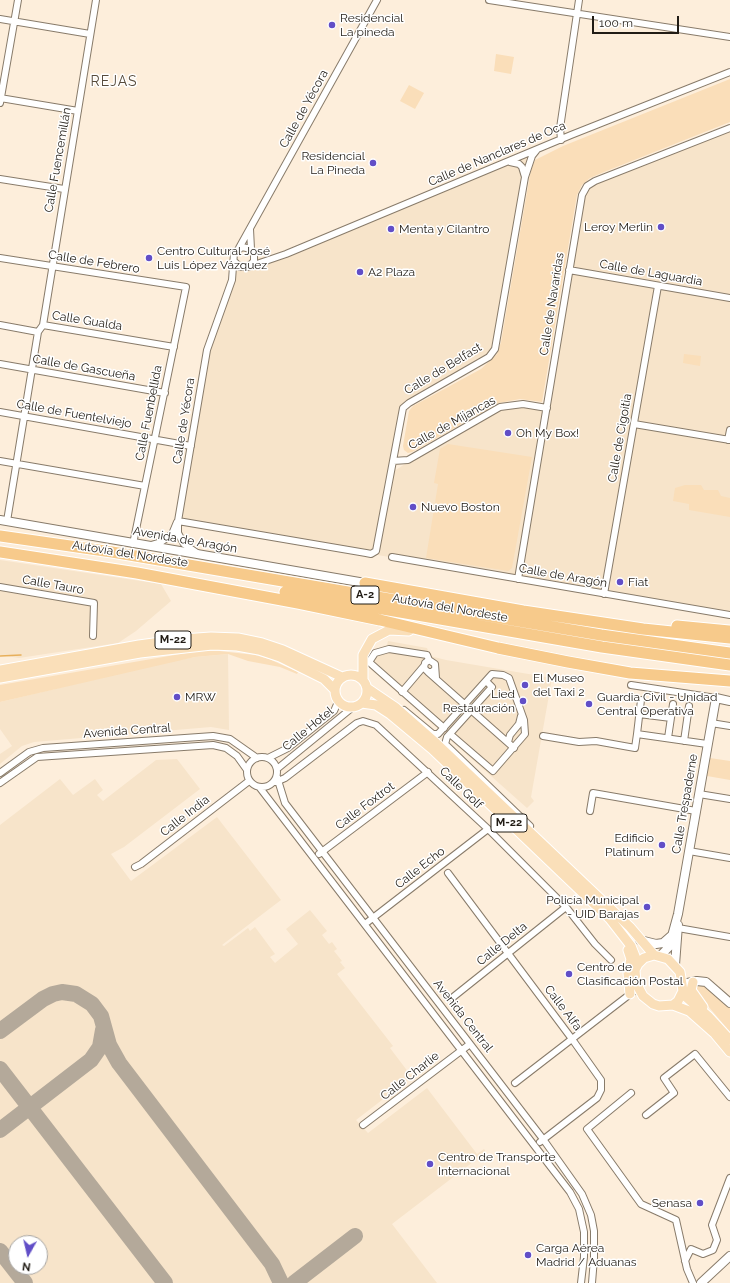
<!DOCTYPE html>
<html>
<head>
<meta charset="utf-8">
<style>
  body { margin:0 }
  #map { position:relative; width:730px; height:1283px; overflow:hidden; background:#fdeedb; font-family:Raleway,sans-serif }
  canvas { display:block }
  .north { position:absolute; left:8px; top:1235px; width:40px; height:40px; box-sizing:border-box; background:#fff; border:1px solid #a6a4a1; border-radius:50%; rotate:188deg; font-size:11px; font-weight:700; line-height:16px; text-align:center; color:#211c15 }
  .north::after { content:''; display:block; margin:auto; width:14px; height:18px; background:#614ec7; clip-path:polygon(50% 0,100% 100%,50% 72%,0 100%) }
  .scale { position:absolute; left:592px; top:16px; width:87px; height:18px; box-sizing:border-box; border:2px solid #211c15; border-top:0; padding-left:5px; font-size:12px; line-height:14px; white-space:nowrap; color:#211c15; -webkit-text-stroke:3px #fff; paint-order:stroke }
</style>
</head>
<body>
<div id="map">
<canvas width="730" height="1283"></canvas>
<div class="north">N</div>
<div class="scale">100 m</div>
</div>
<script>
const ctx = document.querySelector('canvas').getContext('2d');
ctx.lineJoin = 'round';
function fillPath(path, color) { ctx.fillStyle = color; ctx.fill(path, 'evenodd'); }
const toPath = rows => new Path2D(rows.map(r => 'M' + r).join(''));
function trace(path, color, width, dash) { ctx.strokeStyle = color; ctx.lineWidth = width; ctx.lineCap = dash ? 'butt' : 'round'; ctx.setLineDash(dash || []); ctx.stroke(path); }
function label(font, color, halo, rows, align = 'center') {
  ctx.font = font + ' Raleway,sans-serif'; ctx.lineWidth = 3; ctx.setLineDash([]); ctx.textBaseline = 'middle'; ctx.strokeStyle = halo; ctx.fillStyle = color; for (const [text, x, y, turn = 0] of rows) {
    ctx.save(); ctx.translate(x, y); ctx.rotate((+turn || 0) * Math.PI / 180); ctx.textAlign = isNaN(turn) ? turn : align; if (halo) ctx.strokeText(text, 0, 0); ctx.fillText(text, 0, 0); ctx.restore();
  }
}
const built = toPath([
  [730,128,730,615,178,521,207,350,232,280,234,261,244,268,255,257,272,259,536,151,532,157,498,338,489,357,403,408,391,473,441,441,511,405,547,408,578,218,587,186],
  [0,560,161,584,171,601,136,631,118,643,19,658,0,655],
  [388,641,427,648,430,656,446,660,552,678,531,797,534,801,527,808,366,665,368,658,373,651,387,645],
  [228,654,229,730,211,727,34,742,22,746,0,764,0,754,12,746,0,729,0,702,164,663,195,657],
  [177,759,200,789,124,847,111,854,131,881,217,817,281,900,222,945,224,946,248,928,250,931,255,927,275,954,270,957,275,963,298,944,286,929,310,910,327,931,322,935,329,944,332,942,337,949,334,951,342,961,340,962,345,968,337,974,393,1046,390,1048,412,1077,356,1120,368,1133,427,1088,477,1154,484,1149,486,1152,392,1224,437,1283,0,1283,0,825,60,779,73,795,95,779,103,790,97,795,103,801,156,760],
  [16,1243,40,1243,40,1267,16,1267]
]);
const green = toPath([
  [496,54,514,57,511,74,494,71],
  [730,79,730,122,604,172,590,178,582,185,577,195,542,402,520,399,499,403,412,452,408,453,404,450,403,446,409,411,413,406,481,369,497,354,501,342,531,169,535,160,563,146],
  [409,85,424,93,415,109,400,101],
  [684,354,701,356,700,366,683,363],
  [448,444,532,457,512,568,508,571,426,558,438,484,434,483,440,449],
  [685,485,701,485,704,490,718,490,721,496,730,498,730,517,689,510,689,504,673,501,675,488],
  [198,651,219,651,255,655,269,659,298,672,297,674,280,667,248,661,228,654,195,657,0,702,0,685],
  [710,758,730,761,730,780,707,776],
  [699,985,705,985,730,1007,730,1032,697,993,695,987]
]);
const stream = toPath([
  [0,656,21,655]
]);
const taxiway = toPath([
  [0,1031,43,999,53,994,62,992,76,994,92,1004,101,1016,109,1045,119,1063,272,1264,281,1283],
  [0,1069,165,1283],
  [0,1130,91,1060,100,1047,103,1030],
  [0,1251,25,1283],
  [294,1283,355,1236]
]);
const street = toPath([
  [489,0,730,37],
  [0,19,90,34],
  [0,98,78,111],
  [0,103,18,0],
  [561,140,560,128,579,0],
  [510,162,519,164,522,167,525,177],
  [0,179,64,189],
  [250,229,251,249],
  [239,248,377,0],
  [0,258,186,287,133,544],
  [248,267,286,254,571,135,730,72],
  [569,270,730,298],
  [0,325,38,332],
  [43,325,96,0],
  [0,364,165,393],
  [0,412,191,446],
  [634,424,730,440],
  [728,440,730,430],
  [0,461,145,486],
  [393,461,408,460,500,407,523,404,547,408],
  [7,521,38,332,43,325,174,347],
  [178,521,366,553,371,554,376,551,403,408,409,403,489,357,495,349,525,177,532,156,536,151],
  [151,545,161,542,172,534,177,522],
  [197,553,184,544,178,533,178,521,207,350,232,280,234,253,242,247,251,249,254,253,254,261,248,267,240,267,234,261],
  [392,557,730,615],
  [518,579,582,195,587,186,595,181,730,128],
  [0,587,94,603,93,636],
  [604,594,658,286],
  [429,660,427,655,389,649,375,653,369,662,444,728],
  [435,669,432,672,428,672,424,668,425,663,429,660,435,664,436,678],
  [428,672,514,748],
  [486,681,492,687,447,737,445,744,530,826],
  [631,685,716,698],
  [402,692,424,666],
  [404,710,433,734,438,734,492,674,503,675,509,678,524,720,525,734,493,771,450,734],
  [639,714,671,718],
  [711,723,730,726],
  [637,734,641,700],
  [543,736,579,742,596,741,635,748,637,734,707,744],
  [668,738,673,704],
  [684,741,689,706],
  [508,742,510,735,519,724,521,716],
  '247 772a15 15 0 1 1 30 0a15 15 0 1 1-30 0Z',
  [268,758,288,748,334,711,338,702],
  [277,769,353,707],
  [0,773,29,752,43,748,213,736,230,739,257,758],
  [277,777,285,803,543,1139,582,1194,591,1215,594,1231,594,1258,592,1283],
  [276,782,285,778,357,723,363,721,376,725,488,829,566,907,595,944,611,960],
  [0,783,37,757,213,745,226,748,237,756,247,770],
  [260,788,570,1192,579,1209,584,1232,584,1257,581,1283],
  [699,794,730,799],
  [590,811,593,793,696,811],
  [689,851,730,858],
  [319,854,428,772],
  [135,867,141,864,249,781],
  [448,873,572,1039,601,1080,601,1090,597,1098,540,1142],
  [365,924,488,829],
  [678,928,730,937],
  [452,998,566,907],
  [515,1083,638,988],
  [631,1093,587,1129,641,1204,676,1220,687,1269,693,1283],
  [646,1115,674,1093,664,1078,695,1054,730,1097],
  [363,1125,470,1044],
  [685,1261,691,1249,703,1254,713,1250,717,1240,712,1225,730,1178]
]);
const secondary = toPath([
  [0,520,365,583],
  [640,940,656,944,663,943,671,936],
  [661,955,669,947,678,914,716,698,730,701],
  [675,965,678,925],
  [683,984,697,981,706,982,730,1003],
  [701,1283,730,1256]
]);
const primary = toPath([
  [0,670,139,645,183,639,211,637,238,638,262,643,283,650,342,677],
  '335 691a16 16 0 1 1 32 0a16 16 0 1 1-32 0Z',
  [0,678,140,653,212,645,237,646,259,650,280,657,324,679,334,689],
  [363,680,363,655,372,639,389,630,409,631],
  [367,688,395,707,436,743,630,927,654,955],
  [362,703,376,705,390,714,432,749,610,919,631,946,638,964],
  [628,950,631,959,628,973,630,994],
  [654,955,668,959,680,972,683,991,678,1001,673,1005,659,1006,653,1004,643,996,636,983,635,970,638,964,644,958,654,955],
  [693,982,691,990,703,1007],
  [683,991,686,997,709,1017,730,1040],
  [673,1005,689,1011,715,1034,730,1052]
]);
const highway = toPath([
  [0,536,112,552,601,635,730,653],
  [0,552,137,573,298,603,380,620,498,648,568,662,630,673,730,681],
  [365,583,523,611,643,629,730,638],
  [285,592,602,647,730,665],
  [677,626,729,631]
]);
const markers = [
  [332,25,4,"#614ec7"],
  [373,163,4,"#614ec7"],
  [661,227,4,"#614ec7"],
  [391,229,4,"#614ec7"],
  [149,258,4,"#614ec7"],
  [360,272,4,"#614ec7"],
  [508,433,4,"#614ec7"],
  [413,507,4,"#614ec7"],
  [620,582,4,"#614ec7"],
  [525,685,4,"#614ec7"],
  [177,697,4,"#614ec7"],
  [523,701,4,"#614ec7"],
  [589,704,4,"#614ec7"],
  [662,845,4,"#614ec7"],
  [647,907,4,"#614ec7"],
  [569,974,4,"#614ec7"],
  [430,1164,4,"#614ec7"],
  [700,1203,4,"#614ec7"],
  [528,1255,4,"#614ec7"]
];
const shields = [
  [365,595,28],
  [173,640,36],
  [509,823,36]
];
const shieldNames = [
  ["A-2",365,595],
  ["M-22",173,640],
  ["M-22",509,823]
];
const poiNames = [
  ["Residencial",340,18],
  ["La pineda",340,32],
  ["Residencial",365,156,"right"],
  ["La Pineda",365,170,"right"],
  ["Leroy Merlin",653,227,"right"],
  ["Menta y Cilantro",399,229],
  ["Centro Cultural José",157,251],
  ["Luis López Vázquez",157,265],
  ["A2 Plaza",368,272],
  ["Oh My Box!",516,433],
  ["Nuevo Boston",421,507],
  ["Fiat",628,582],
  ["El Museo",533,678],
  ["del Taxi 2",533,692],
  ["Lied",515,694,"right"],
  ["Restauración",515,708,"right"],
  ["MRW",185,697],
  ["Guardia Civil - Unidad",597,697],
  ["Central Operativa",597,711],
  ["Edificio",654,838,"right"],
  ["Platinum",654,852,"right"],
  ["Policía Municipal",639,900,"right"],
  ["- UID Barajas",639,914,"right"],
  ["Centro de",577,967],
  ["Clasificación Postal",577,981],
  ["Centro de Transporte",438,1157],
  ["Internacional",438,1171],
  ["Senasa",692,1203,"right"],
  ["Carga Aérea",536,1248],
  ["Madrid / Aduanas",536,1262]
];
const streetNames = [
  ["Calle de Yécora",304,109,-61],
  ["Calle de Nanclares de Oca",497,154,-23],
  ["Calle Fuencemillán",58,160,-80],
  ["Calle de Febrero",94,262,9],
  ["Calle de Laguardia",651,273,10],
  ["Calle de Navaridas",552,304,-81],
  ["Calle Gualda",87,321,9],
  ["Calle de Gascueña",84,368,10],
  ["Calle de Belfast",443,369,-31],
  ["Calle Fuenbellida",149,413,-79],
  ["Calle de Fuentelviejo",74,414,10],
  ["Calle de Yécora",184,421,-81],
  ["Calle de Mijancas",452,423,-29],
  ["Calle de Cigoitia",620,438,-80],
  ["Avenida de Aragón",185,540,10],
  ["Autovía del Nordeste",130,554,9],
  ["Calle de Aragón",563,576,10],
  ["Calle Tauro",53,585,10],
  ["Autovía del Nordeste",450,608,10],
  ["Calle Hotel",308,729,-39],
  ["Avenida Central",127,731,-4],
  ["Calle Golf",461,788,44],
  ["Calle Trespaderne",685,804,-80],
  ["Calle Foxtrot",365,806,-37],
  ["Calle India",185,816,-38],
  ["Calle Echo",420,868,-38],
  ["Calle Delta",502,944,-39],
  ["Calle Alfa",563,1008,53],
  ["Avenida Central",463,1016,52],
  ["Calle Charlie",410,1076,-38]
];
const quarterNames = [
  ["REJAS",114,82]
];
fillPath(built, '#f7e4ca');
fillPath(green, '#fadeb9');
trace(stream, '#e7af5b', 1.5);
trace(taxiway, '#b4a99a', 16);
trace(street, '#887b6a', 8);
trace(secondary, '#887b6a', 10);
trace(primary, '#fff', 11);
trace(highway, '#fff', 13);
trace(street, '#fff', 6);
trace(secondary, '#fff', 8);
trace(primary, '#fadfb9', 9);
trace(highway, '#f7ca8b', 11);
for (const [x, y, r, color] of markers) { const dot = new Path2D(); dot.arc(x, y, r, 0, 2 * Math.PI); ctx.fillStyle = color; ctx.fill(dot); trace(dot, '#fff', 1.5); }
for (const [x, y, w] of shields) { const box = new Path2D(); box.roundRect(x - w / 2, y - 9, w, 18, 3); ctx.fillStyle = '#fff'; ctx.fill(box); trace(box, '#211c15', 1); }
label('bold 11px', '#211c15', null, shieldNames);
label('12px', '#211c15', '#fff', poiNames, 'left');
label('12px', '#211c15', '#fff', streetNames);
ctx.letterSpacing = '1px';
label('14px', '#574b3b', '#fff', quarterNames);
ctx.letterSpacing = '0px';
</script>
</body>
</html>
